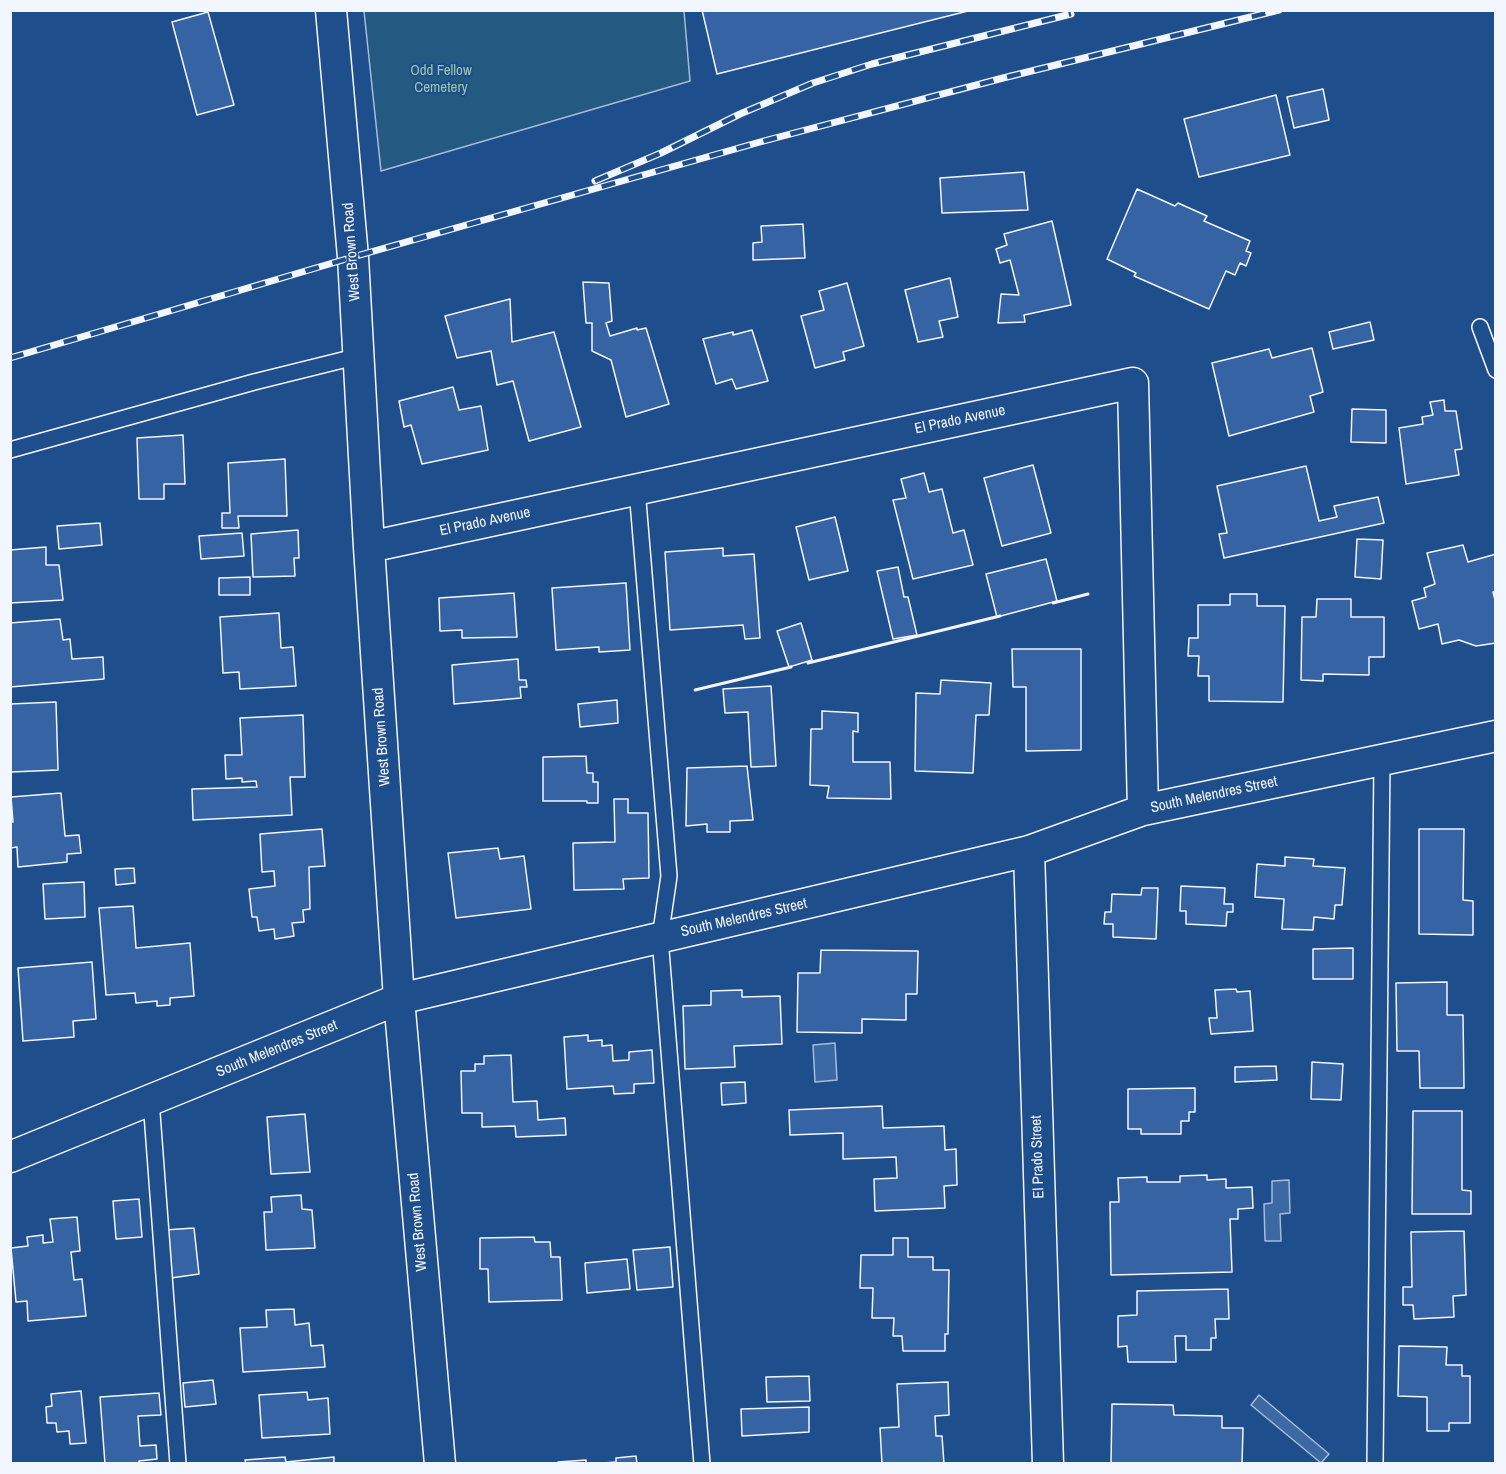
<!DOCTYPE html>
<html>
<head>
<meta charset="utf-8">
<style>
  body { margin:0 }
  #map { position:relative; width:1506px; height:1474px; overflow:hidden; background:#1f4e8c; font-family:"Archivo Narrow",sans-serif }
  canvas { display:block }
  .frame { position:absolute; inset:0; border:12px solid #f2f6ff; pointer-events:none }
</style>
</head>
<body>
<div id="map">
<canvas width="1506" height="1474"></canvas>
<div class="frame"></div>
</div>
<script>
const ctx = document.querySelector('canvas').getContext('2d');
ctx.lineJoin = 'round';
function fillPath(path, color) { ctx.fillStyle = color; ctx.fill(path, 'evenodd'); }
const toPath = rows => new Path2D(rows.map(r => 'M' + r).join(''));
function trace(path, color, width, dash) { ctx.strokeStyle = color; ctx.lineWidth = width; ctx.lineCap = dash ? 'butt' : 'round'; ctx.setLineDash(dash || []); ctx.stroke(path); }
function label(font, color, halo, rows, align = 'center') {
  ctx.font = font + ' "Archivo Narrow",sans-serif'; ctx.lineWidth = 4.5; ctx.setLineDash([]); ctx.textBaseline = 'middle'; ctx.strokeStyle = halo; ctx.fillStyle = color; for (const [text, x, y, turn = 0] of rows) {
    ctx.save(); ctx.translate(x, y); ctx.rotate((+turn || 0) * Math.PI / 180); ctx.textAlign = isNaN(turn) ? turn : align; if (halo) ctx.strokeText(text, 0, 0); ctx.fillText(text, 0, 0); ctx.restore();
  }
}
const green = toPath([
  [364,11,684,11,690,81,381,171,364,11]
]);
const water = toPath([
  [835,1043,837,1080,815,1082,813,1045,835,1043],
  [1289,1180,1290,1213,1280,1214,1281,1241,1265,1241,1264,1204,1272,1203,1272,1181,1289,1180],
  [1259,1395,1329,1454,1321,1463,1251,1405,1259,1395]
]);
const building = toPath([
  [702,10,972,10,717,74,702,10],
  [208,12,234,105,197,115,172,22,208,12],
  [1323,89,1329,120,1294,128,1287,97,1323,89],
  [1276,95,1290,155,1199,177,1184,119,1276,95],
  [1024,172,1028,210,942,213,940,178,1024,172],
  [1137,189,1175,206,1178,203,1207,216,1204,221,1250,241,1246,251,1251,253,1246,266,1240,263,1235,275,1226,271,1209,309,1134,276,1136,273,1107,259,1137,189],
  [1052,221,1071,305,1024,315,1025,322,998,323,1001,294,1019,295,1010,260,1000,263,996,249,1007,245,1004,234,1052,221],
  [803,224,805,258,753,260,753,243,762,242,761,226,803,224],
  [950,278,958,317,939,321,943,337,918,342,905,290,950,278],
  [583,282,609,283,612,321,606,323,610,336,637,328,637,330,646,328,669,404,626,417,611,360,592,351,592,323,586,323,583,282],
  [847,283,864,346,843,352,845,360,815,368,801,316,824,310,819,291,847,283],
  [510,299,512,342,554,332,581,427,529,441,513,381,497,385,491,351,457,358,445,316,510,299],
  [1370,322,1374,340,1333,349,1329,332,1370,322],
  [752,330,768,381,736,389,732,379,716,384,703,339,733,332,733,335,752,330],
  [1312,348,1323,392,1310,396,1314,412,1229,436,1212,363,1269,349,1272,358,1312,348],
  [453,387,459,410,481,406,488,450,422,464,411,425,404,427,399,401,453,387],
  [1444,400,1445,411,1456,411,1462,449,1455,450,1459,475,1406,484,1399,428,1423,424,1422,417,1433,415,1430,402,1444,400],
  [1352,409,1386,410,1386,443,1351,442,1352,409],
  [183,435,185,484,164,484,164,499,139,499,137,438,183,435],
  [285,459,287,516,238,516,239,528,222,528,222,513,230,513,228,463,285,459],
  [1033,465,1051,533,1002,546,984,478,1033,465],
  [1306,466,1319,521,1337,517,1334,506,1378,497,1384,523,1224,558,1219,534,1227,533,1217,486,1306,466],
  [924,473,929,492,942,489,953,533,964,530,973,565,913,579,893,500,906,498,901,479,924,473],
  [835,517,848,571,809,580,796,527,835,517],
  [100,523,102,545,59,549,57,526,100,523],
  [298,530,299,558,294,558,295,576,253,577,251,534,298,530],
  [242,533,244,556,201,559,199,536,242,533],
  [1357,539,1383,540,1381,579,1355,577,1357,539],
  [1463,545,1468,562,1496,554,1496,591,1493,592,1496,604,1496,643,1476,646,1459,640,1442,644,1438,624,1419,629,1412,601,1426,597,1424,588,1435,584,1427,553,1463,545],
  [46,547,46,565,59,565,63,600,10,603,10,550,46,547],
  [723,548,723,556,754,554,760,638,745,639,743,625,670,630,665,552,723,548],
  [1046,559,1057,601,997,617,986,574,1046,559],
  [898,567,904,597,908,597,917,635,893,639,877,571,898,567],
  [250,577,250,595,219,595,219,578,250,577],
  [626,583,630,650,599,652,599,647,556,650,552,588,626,583],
  [514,593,517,637,462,638,462,630,440,631,439,598,514,593],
  [1230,594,1257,594,1257,606,1285,606,1283,702,1209,701,1209,676,1198,676,1199,656,1188,656,1189,638,1198,638,1198,605,1230,605,1230,594],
  [1317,599,1351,599,1351,617,1384,617,1384,657,1369,657,1369,675,1323,674,1323,681,1301,680,1302,617,1316,617,1317,599],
  [279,613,281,648,293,647,296,686,240,689,239,672,223,673,220,617,279,613],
  [60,619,63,640,70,639,72,659,103,657,104,679,10,687,10,623,60,619],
  [801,623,812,660,789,667,777,631,801,623],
  [1012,649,1081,649,1081,750,1026,751,1026,687,1013,687,1012,649],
  [518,659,519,680,526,680,527,687,520,687,521,698,454,704,452,665,518,659],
  [941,680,991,683,989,715,976,715,973,773,915,771,916,693,940,694,941,680],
  [771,686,776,766,751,767,748,712,725,713,723,689,771,686],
  [617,700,618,723,580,727,578,704,617,700],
  [56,702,58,770,11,772,10,704,56,702],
  [822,711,858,713,858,732,853,731,853,762,890,762,891,799,827,798,829,786,810,785,811,729,822,729,822,711],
  [303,715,305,777,290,777,292,815,193,820,192,789,257,787,256,781,242,782,242,778,226,779,225,755,242,755,240,718,303,715],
  [586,756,587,773,593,773,593,782,598,782,598,803,587,803,587,801,543,801,543,757,586,756],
  [747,766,753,820,730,821,730,832,707,832,707,824,686,826,687,768,747,766],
  [61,793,65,836,79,835,81,853,67,854,67,862,18,867,17,847,10,848,10,822,13,822,11,797,61,793],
  [614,799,628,799,628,813,648,813,649,878,623,879,624,889,574,890,573,843,615,842,614,799],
  [322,829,325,866,309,867,310,909,303,910,304,922,292,923,294,936,275,939,274,929,259,931,257,917,252,917,249,889,275,886,274,871,262,872,260,834,322,829],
  [1419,829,1464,829,1463,900,1473,901,1473,935,1419,934,1419,829],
  [498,848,500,859,524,856,531,909,456,918,448,853,498,848],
  [1285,857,1314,859,1313,866,1345,868,1342,905,1335,905,1334,919,1314,917,1313,930,1282,929,1284,899,1255,897,1257,864,1285,866,1285,857],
  [134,868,135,883,116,885,115,869,134,868],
  [84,882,85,917,45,919,43,884,84,882],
  [1181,886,1225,888,1224,904,1233,904,1233,912,1227,912,1226,926,1186,924,1186,911,1180,911,1181,886],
  [1142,888,1158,888,1156,939,1113,937,1113,924,1104,924,1105,912,1111,912,1112,894,1141,895,1142,888],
  [133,906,136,948,190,943,194,996,170,998,170,1005,157,1006,157,1001,136,1003,135,993,106,995,99,908,133,906],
  [1353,948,1353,979,1313,979,1313,949,1353,948],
  [821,950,918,951,917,994,906,994,906,1020,862,1019,862,1033,797,1032,798,973,820,973,821,950],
  [92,962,96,1019,73,1021,74,1037,23,1041,18,968,92,962],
  [1447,982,1447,1015,1463,1015,1464,1088,1420,1088,1419,1051,1397,1051,1396,983,1447,982],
  [1236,989,1237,992,1250,991,1253,1031,1211,1034,1209,1018,1217,1018,1215,990,1236,989],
  [742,990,742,997,780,996,782,1044,734,1046,735,1067,685,1069,683,1006,711,1005,711,991,742,990],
  [588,1035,588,1041,602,1040,602,1046,612,1045,613,1061,629,1060,629,1052,652,1050,654,1083,634,1084,634,1093,614,1094,613,1086,567,1089,564,1037,588,1035],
  [511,1055,513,1102,537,1101,538,1120,565,1118,566,1135,516,1137,515,1126,482,1127,482,1113,462,1113,461,1071,475,1071,475,1064,484,1064,484,1056,511,1055],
  [1312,1062,1343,1064,1341,1100,1311,1099,1312,1062],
  [1276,1066,1277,1080,1235,1082,1235,1067,1276,1066],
  [745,1082,746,1103,722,1105,721,1083,745,1082],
  [1195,1088,1195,1112,1189,1112,1189,1121,1181,1121,1181,1134,1141,1134,1141,1129,1128,1129,1128,1089,1195,1088],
  [882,1106,883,1128,944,1126,945,1150,956,1149,957,1185,944,1186,945,1208,875,1211,874,1179,897,1178,896,1157,843,1159,843,1133,790,1135,789,1110,882,1106],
  [1413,1111,1462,1111,1462,1190,1471,1191,1471,1214,1412,1214,1413,1111],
  [305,1114,310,1172,271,1174,267,1117,305,1114],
  [1207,1175,1207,1180,1226,1179,1226,1188,1252,1187,1253,1208,1238,1209,1238,1219,1230,1219,1232,1272,1111,1275,1110,1202,1119,1202,1118,1178,1147,1177,1147,1182,1180,1182,1180,1176,1207,1175],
  [301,1195,302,1209,312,1210,315,1248,266,1250,264,1212,272,1212,271,1197,301,1195],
  [139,1199,142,1237,116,1239,113,1201,139,1199],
  [77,1217,80,1251,71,1252,74,1280,82,1279,86,1316,28,1321,27,1301,16,1302,11,1248,28,1246,27,1237,43,1235,43,1243,53,1242,50,1219,77,1217],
  [194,1228,199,1274,171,1278,165,1230,194,1228],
  [1464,1231,1466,1295,1453,1296,1454,1317,1414,1319,1413,1305,1403,1305,1403,1287,1412,1287,1411,1232,1464,1231],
  [534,1237,535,1242,550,1242,551,1257,560,1257,562,1300,489,1302,488,1269,480,1269,480,1238,534,1237],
  [893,1238,908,1238,908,1257,933,1257,933,1270,949,1270,948,1334,945,1334,945,1351,903,1351,902,1336,893,1336,894,1318,872,1318,873,1288,860,1288,861,1255,893,1255,893,1238],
  [670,1247,673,1287,637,1290,633,1250,670,1247],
  [627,1259,630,1289,587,1293,585,1263,627,1259],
  [1228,1289,1229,1319,1215,1319,1216,1338,1211,1338,1211,1350,1186,1350,1186,1336,1175,1336,1176,1362,1128,1362,1127,1346,1118,1347,1118,1316,1137,1315,1137,1291,1228,1289],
  [294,1309,295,1325,309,1323,311,1346,323,1345,325,1367,243,1372,240,1328,267,1327,266,1310,294,1309],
  [1399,1346,1447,1347,1446,1365,1462,1365,1462,1376,1470,1376,1470,1423,1449,1423,1449,1431,1427,1431,1427,1397,1398,1396,1399,1346],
  [809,1376,810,1401,767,1402,766,1377,809,1376],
  [213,1380,216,1404,185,1407,183,1383,213,1380],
  [948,1382,949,1415,935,1416,936,1436,942,1436,944,1464,882,1464,880,1428,899,1427,897,1384,948,1382],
  [81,1391,86,1443,70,1444,69,1431,57,1432,56,1423,47,1423,46,1407,52,1406,51,1394,81,1391],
  [307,1392,308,1400,328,1398,330,1434,262,1438,259,1395,307,1392],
  [159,1393,161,1415,138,1416,140,1446,156,1445,157,1459,139,1461,139,1464,105,1464,100,1397,159,1393],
  [1112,1404,1173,1405,1174,1415,1222,1416,1222,1428,1243,1428,1242,1464,1111,1464,1112,1404],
  [809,1407,809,1432,742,1436,741,1409,809,1407],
  [636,1456,637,1464,591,1464,616,1462,616,1458,636,1456],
  [285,1457,286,1462,334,1457,334,1464,246,1464,245,1460,285,1457],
  [586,1460,586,1464,558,1464,558,1462,586,1460]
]);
const service = toPath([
  [1480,327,1496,370],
  [10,450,254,382,359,356],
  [637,489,669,876,660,938,702,1464],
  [151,1100,178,1464],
  [1375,1464,1382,760]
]);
const minor = toPath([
  [331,10,353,257,369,547,399,999,440,1464],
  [369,547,1133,383,1143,810],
  [1029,851,1048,1464],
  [10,1157,399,999,1029,851,1143,810,1496,736]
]);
const rail = toPath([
  [595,181,661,153,740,114,813,83,872,64,1071,14],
  [10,358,353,257,760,142,1003,78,1279,10]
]);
const wall = toPath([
  [1053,603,1088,594],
  [808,663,1000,616],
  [695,690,791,667]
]);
const parkNames = [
  ["Odd Fellow",441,71],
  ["Cemetery",441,88]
];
const streetNames = [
  ["West Brown Road",352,252,-94],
  ["El Prado Avenue",960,420,-12],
  ["El Prado Avenue",485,522,-12],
  ["West Brown Road",382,737,-94],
  ["South Melendres Street",1214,795,-12],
  ["South Melendres Street",744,918,-13],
  ["South Melendres Street",277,1049,-22],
  ["El Prado Street",1038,1157,-92],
  ["West Brown Road",418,1222,-95]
];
fillPath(green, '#245a82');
trace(green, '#a8bbd7', 1.5);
fillPath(water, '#3b69a3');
trace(water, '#a8bbd7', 1.5);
fillPath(building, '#3563a3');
trace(building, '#f2f6ff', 1.5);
trace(service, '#f2f6ff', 18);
trace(minor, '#f2f6ff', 33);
trace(service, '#1f4e8c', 15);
trace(minor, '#1f4e8c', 30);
trace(rail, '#f2f6ff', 7);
trace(rail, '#1f4e8c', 4.5, [14]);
trace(wall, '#f2f6ff', 3);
label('15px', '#97c8a6', '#1f4e8c', parkNames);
label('15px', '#f2f6ff', '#1f4e8c', streetNames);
</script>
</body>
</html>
